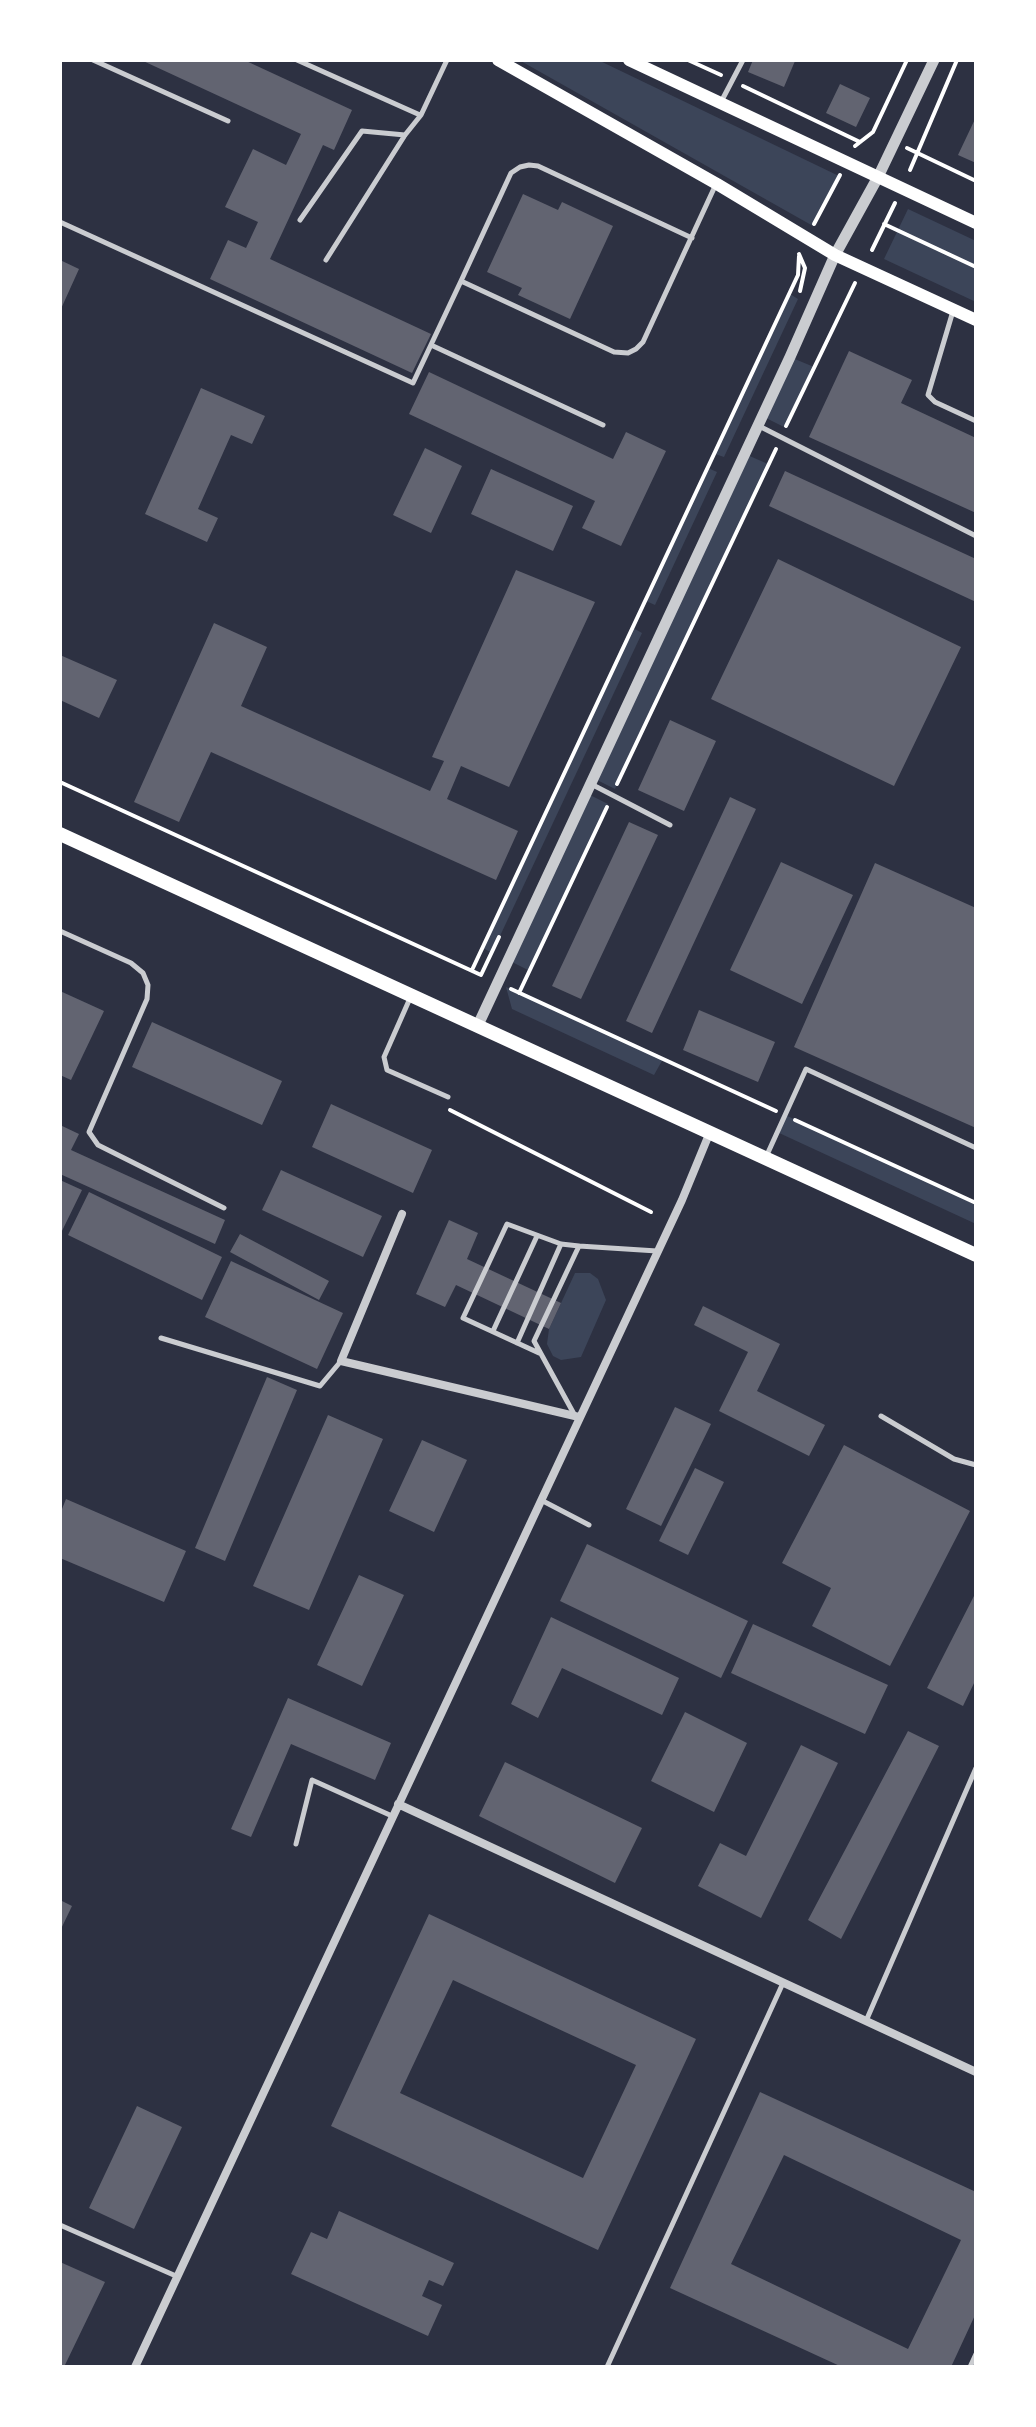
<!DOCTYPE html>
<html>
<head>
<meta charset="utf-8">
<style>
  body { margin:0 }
  #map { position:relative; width:1036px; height:2427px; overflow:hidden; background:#2d3142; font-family:Raleway,sans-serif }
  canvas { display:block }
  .frame { position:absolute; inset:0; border:62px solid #fff; pointer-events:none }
</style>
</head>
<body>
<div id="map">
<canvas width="1036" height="2427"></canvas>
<div class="frame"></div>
</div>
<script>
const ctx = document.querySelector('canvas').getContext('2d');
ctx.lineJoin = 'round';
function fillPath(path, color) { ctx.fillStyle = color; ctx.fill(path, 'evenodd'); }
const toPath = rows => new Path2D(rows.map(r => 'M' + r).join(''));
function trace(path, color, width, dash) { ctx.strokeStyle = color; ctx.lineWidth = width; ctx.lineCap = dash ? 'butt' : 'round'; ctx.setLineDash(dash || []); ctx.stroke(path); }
const green = toPath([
  [519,60,598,60,839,176,813,226],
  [908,209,976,241,976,302,884,259],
  [790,294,798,299,724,457,715,454],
  [790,357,814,367,786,428,762,416],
  [745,454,768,464,615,789,593,778],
  [708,468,717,472,655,605,646,601],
  [633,628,642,633,492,953,483,948],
  [586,793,608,804,530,971,508,960],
  [506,987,663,1059,654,1075,512,1009],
  [785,1115,976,1203,976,1224,777,1132],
  [575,1273,590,1273,598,1279,606,1300,581,1357,561,1360,553,1356,547,1344,549,1329]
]);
const building = toPath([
  [141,60,244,60,352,110,334,150,323,145,270,259,431,334,412,373,210,279,228,240,246,248,258,222,225,207,253,149,286,165,301,134],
  [753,60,792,60,795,61,784,87,748,72],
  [840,84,870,98,856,127,826,113],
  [976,117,976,163,958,155],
  [523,194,558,210,562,202,613,226,570,319,518,295,522,288,487,272],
  [60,260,79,269,60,311],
  [849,351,912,380,901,403,976,438,976,513,809,437],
  [429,372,613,459,626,432,666,451,621,546,582,528,595,501,409,414],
  [201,388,265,416,252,444,231,435,198,509,218,518,207,542,145,514],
  [425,448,462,466,431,533,393,515],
  [491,469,573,506,553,551,471,514],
  [785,471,976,559,976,602,769,506],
  [778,559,961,647,894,786,711,699],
  [516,570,595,602,509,787,461,766,447,799,518,831,496,880,211,752,179,822,134,802,214,623,267,647,241,706,430,791,444,761,432,757],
  [60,655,117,680,99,718,60,700],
  [670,720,716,741,684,811,638,790],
  [730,797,756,809,652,1033,626,1021],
  [629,822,658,835,581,999,552,986],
  [781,862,853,895,802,1004,730,970],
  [875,863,976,908,976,1128,794,1047],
  [60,991,104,1011,71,1080,60,1075],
  [699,1010,775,1042,758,1082,683,1050],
  [152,1022,282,1081,262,1125,132,1067],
  [331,1104,432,1150,413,1193,312,1147],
  [60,1125,79,1134,71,1150,225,1220,215,1244,60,1174],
  [281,1170,382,1216,363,1257,262,1210],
  [60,1180,82,1190,60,1235],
  [89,1192,222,1257,202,1300,68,1235],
  [449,1220,478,1233,467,1259,561,1303,549,1329,456,1285,445,1307,416,1294],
  [240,1234,329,1281,319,1300,230,1252],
  [231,1261,343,1313,317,1369,205,1317],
  [703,1306,780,1344,757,1391,825,1425,809,1456,719,1411,748,1352,694,1325],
  [267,1377,297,1390,225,1561,195,1548],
  [675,1407,711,1424,661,1526,626,1509],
  [328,1415,383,1439,309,1610,253,1586],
  [422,1440,467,1460,434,1532,389,1511],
  [844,1445,970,1511,890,1666,812,1626,831,1588,782,1563],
  [695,1468,724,1482,688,1555,659,1541],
  [66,1499,186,1551,164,1602,60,1558,60,1514],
  [587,1544,748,1621,721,1678,560,1601],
  [359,1575,404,1595,362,1686,317,1665],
  [976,1592,976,1679,963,1706,927,1688],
  [551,1617,679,1678,662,1715,562,1668,538,1718,511,1704],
  [753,1624,888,1685,865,1734,731,1673],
  [288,1698,391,1743,375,1780,291,1744,251,1837,231,1829],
  [685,1712,747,1743,714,1812,651,1781],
  [908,1731,939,1746,841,1939,808,1920],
  [801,1745,838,1763,761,1918,698,1886,720,1843,746,1856],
  [505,1762,642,1828,615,1883,479,1816],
  [60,1900,72,1906,60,1931],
  [429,1914,696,2039,598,2250,331,2126],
  [453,1980,636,2065,583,2178,400,2093],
  [760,2092,976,2192,976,2313,951,2367,842,2367,670,2288],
  [784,2155,961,2240,908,2349,731,2264],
  [137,2106,182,2127,134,2229,89,2208],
  [339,2211,454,2263,443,2286,429,2280,422,2296,442,2305,428,2336,291,2274,311,2232,327,2239],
  [60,2262,105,2282,64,2367,60,2367]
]);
const path = toPath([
  [688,60,721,75],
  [743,86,860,142],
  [855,146,873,132,907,60],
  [907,148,976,181],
  [910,170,957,60],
  [814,224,840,175],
  [884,224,976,267],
  [872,250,895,203],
  [799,254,805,268,800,291],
  [786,426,855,283],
  [60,782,481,975,499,937],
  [617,784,776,449],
  [472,970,798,275,799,256],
  [511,989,776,1111],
  [519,993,607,807],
  [450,1110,651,1212],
  [795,1120,976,1203]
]);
const service = toPath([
  [93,60,228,121],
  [297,60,420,115],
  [721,102,743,60],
  [300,220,362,131,405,135],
  [60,222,413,383,461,281,614,352,628,353,636,349,643,342,716,184],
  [326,260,405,135,421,115,447,60],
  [461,281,511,173,520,167,529,165,538,166,692,238],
  [953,311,928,395,935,402,976,421],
  [431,345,603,425],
  [759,426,976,536],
  [591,784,670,825],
  [60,931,131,963,143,973,148,985,147,999,89,1132,98,1145,224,1208],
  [411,996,384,1057,387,1070,448,1097],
  [766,1157,806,1069,976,1148],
  [493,1331,537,1236],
  [161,1338,320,1386,341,1361],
  [517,1343,561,1244],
  [539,1353,463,1318,507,1224,561,1244,579,1246],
  [574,1414,534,1341,579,1246,657,1251],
  [881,1416,954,1459,976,1465],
  [541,1500,589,1525],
  [296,1844,312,1780,392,1816],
  [866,2021,976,1768],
  [60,2225,176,2276],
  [607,2367,783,1983],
  [970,2367,976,2354]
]);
const minor = toPath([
  [402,1214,341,1361,579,1417],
  [398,1804,976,2072],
  [135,2367,682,1200,710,1132]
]);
const tertiary = toPath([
  [478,1025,790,357,835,255,878,177,934,60]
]);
const secondary = toPath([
  [498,60,717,184,835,255,976,320],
  [629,60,976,223]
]);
const primary = toPath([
  [60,834,976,1255]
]);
fillPath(green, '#3c4559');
fillPath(building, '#626471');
trace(path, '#fff', 4);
trace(service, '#caccd0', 5);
trace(minor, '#caccd0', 8);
trace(tertiary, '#caccd0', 11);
trace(secondary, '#fff', 12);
trace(primary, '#fff', 14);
</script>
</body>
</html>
